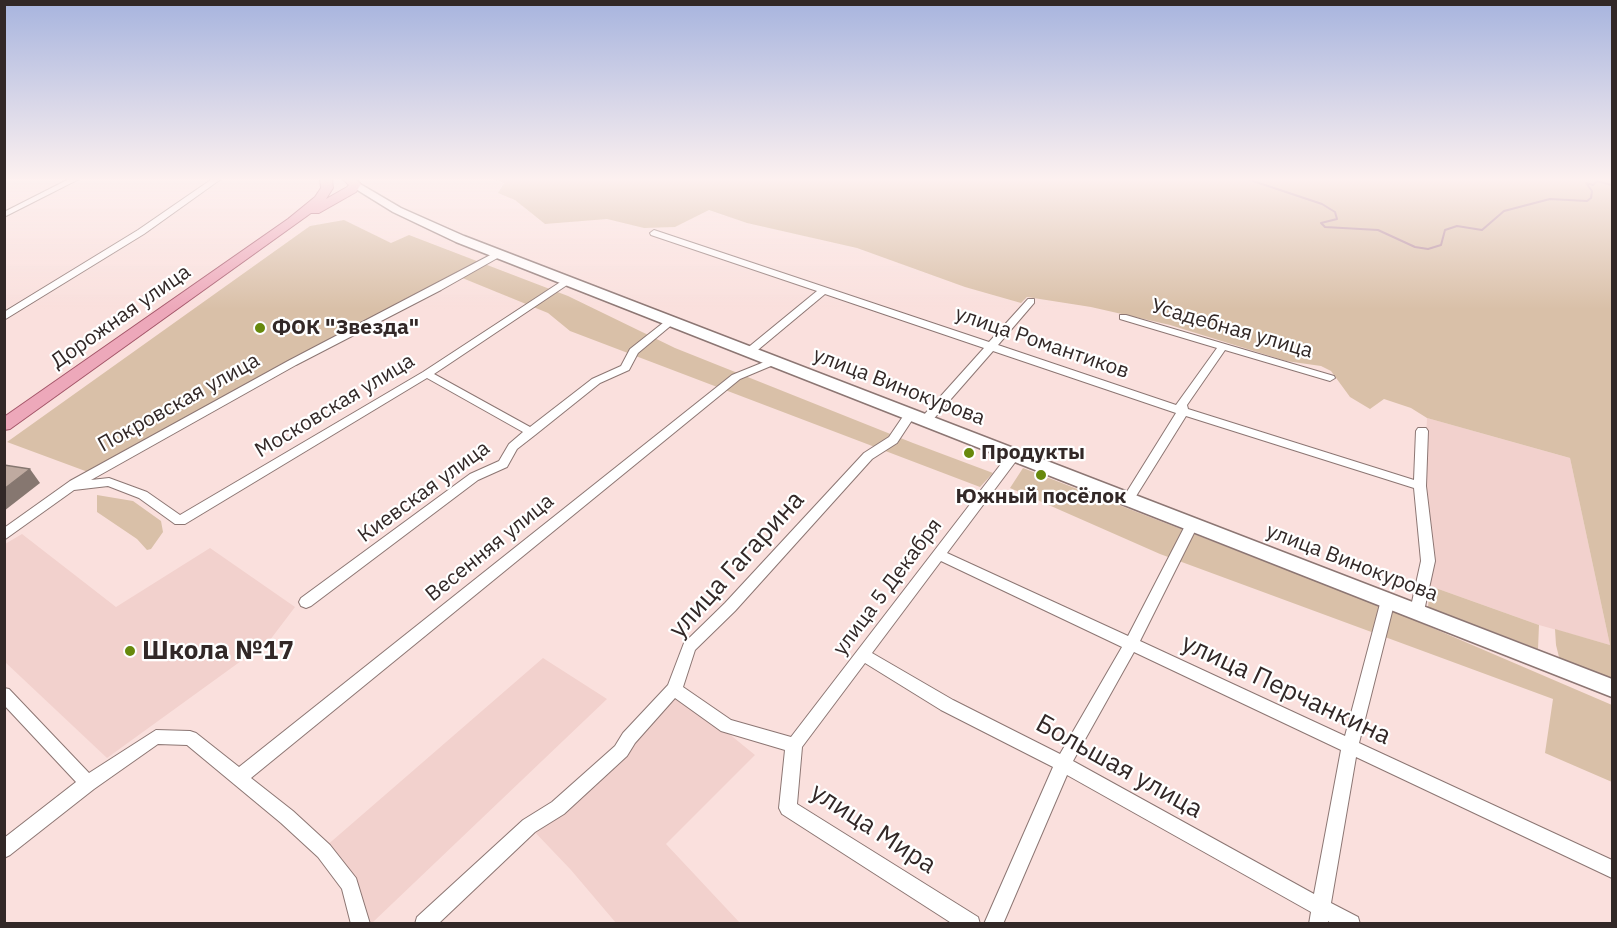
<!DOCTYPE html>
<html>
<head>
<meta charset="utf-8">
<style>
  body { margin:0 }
  #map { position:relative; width:1617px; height:928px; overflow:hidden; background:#fae0dd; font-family:"IBM Plex Sans",sans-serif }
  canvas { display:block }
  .frame { position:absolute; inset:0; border:6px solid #322827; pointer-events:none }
</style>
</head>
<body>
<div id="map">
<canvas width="1617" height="928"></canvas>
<div class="frame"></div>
</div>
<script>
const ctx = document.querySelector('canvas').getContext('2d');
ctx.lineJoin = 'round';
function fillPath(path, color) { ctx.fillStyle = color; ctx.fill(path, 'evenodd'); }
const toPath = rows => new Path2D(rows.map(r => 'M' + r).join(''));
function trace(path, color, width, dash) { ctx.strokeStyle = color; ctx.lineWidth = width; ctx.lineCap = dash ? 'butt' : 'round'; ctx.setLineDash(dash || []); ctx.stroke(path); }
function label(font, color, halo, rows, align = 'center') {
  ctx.font = font + ' "IBM Plex Sans",sans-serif'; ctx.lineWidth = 4.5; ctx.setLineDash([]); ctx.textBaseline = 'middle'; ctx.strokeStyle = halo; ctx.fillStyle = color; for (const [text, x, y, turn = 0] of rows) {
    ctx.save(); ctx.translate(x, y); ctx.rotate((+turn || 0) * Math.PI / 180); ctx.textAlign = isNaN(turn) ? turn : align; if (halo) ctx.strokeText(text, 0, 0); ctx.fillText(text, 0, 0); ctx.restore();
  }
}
const built = toPath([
  [1427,418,1570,458,1610,645,1539,625,1430,586,1431,564,1423,496],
  [22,534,116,607,210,548,295,607,270,640,107,758,5,662,5,544],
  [543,658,607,699,372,923,364,923,325,847],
  [674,689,755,755,666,844,740,923,616,923,571,870,529,826,558,808]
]);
const green = toPath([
  [494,179,1612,179,1612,681,1560,661,1556,645,1555,629,1610,645,1570,458,1427,418,1411,408,1384,399,1370,409,1350,397,1331,371,1321,366,1286,361,1170,325,1091,307,1027,297,1021,303,965,287,857,248,747,223,709,210,675,227,644,228,607,219,545,224,515,200,498,193,504,183],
  [344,220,391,243,409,235,568,296,675,348,913,443,993,473,980,487,570,331,548,313,455,275,88,472,7,442,310,226],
  [1023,468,1393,611,1612,705,1612,782,1545,753,1553,699,1160,554,1010,488],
  [97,495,133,501,161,521,163,532,151,549,147,550,137,539,97,512],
  [1430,586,1539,625,1538,649,1428,607]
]);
const stream = toPath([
  [1247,179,1322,204,1335,212,1337,219,1321,223,1325,227,1378,230,1415,247,1428,249,1441,245,1445,230,1457,226,1482,230,1504,211,1550,199,1587,201,1591,198,1592,191,1586,183,1593,185,1597,181,1612,185]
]);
const street = toPath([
  [69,179,79,179,4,217,4,212,69,179],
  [212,179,221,179,144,234,4,320,4,312,138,230,212,179],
  [654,230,989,342,1028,299,1034,299,1034,303,998,345,1176,405,1217,348,1120,319,1120,315,1126,315,1334,376,1335,378,1330,381,1225,350,1187,405,1188,409,1414,480,1416,431,1418,428,1426,428,1428,431,1426,486,1435,561,1424,611,1422,615,1417,617,1412,615,1410,611,1421,561,1414,488,1186,416,1133,501,1125,501,1123,498,1176,413,993,351,930,423,922,423,920,420,922,417,984,348,825,294,753,354,745,354,744,352,745,350,817,291,651,235,650,233,654,230],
  [498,251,502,254,501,256,441,290,296,365,91,480,109,478,147,492,180,515,423,372,565,279,571,279,573,281,434,374,530,427,592,379,621,366,630,349,668,319,674,319,674,323,638,353,629,370,600,383,535,435,517,449,507,467,478,480,311,606,306,608,301,606,299,602,301,598,470,474,499,461,509,444,523,432,427,378,185,524,175,524,139,498,108,486,74,490,4,540,4,528,70,481,288,361,498,251],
  [774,358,778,359,779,361,778,363,740,379,251,778,293,811,330,845,356,878,370,924,351,924,342,889,318,857,281,823,187,745,158,744,94,789,10,855,4,858,4,838,76,782,4,705,4,688,9,689,89,773,156,730,190,731,196,733,239,767,732,375,774,358],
  [910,410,916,414,897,443,872,459,735,611,695,650,683,687,731,720,791,737,1011,451,1015,450,1019,451,1021,454,1019,457,947,553,1128,636,1188,520,1198,520,1199,523,1140,641,1345,736,1381,600,1383,596,1388,595,1393,596,1395,600,1359,743,1612,860,1612,878,1356,757,1331,903,1358,917,1360,924,1332,924,1328,921,1328,924,1309,924,1311,912,1067,775,1003,924,984,924,1053,767,941,710,865,663,802,747,797,804,978,917,980,924,953,924,782,814,779,808,785,750,721,731,675,698,635,743,627,756,564,814,535,832,438,924,415,924,417,917,523,820,552,802,615,746,623,733,668,685,684,643,725,603,864,453,889,437,906,412,910,410],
  [941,561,1122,647,1060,754,953,700,872,653,941,561],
  [1134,652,1341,750,1314,894,1073,761,1134,652]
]);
const secondary = toPath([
  [355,181,401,208,464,236,1612,679,1612,697,456,242,393,212,351,186,351,182,355,181]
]);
const primary = toPath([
  [320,179,332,179,333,188,326,199,347,187,349,185,342,179,356,179,361,184,356,192,319,213,311,213,10,429,4,430,4,417,288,219,315,197,321,188,320,179]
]);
const shadedWall = toPath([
  [30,469,40,483,4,511,4,489]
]);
const building = toPath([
  [4,465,30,469,4,489,4,465]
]);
const markers = [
  [260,328,6,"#67890c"],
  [969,453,6,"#67890c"],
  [1041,475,6,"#67890c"],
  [130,651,6,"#67890c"]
];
const streetNames = [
  ["Дорожная улица",121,317,-35],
  ["Усадебная улица",1232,329,16],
  ["улица Романтиков",1042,343,19],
  ["улица Винокурова",899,387,21],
  ["Покровская улица",179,403,-29],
  ["Московская улица",335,406,-31],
  ["Киевская улица",424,492,-36],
  ["Весенняя улица",490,548,-39],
  ["улица Винокурова",1352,563,21],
  ["улица 5 Декабря",888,587,-53]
];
const poiNames = [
  ["ФОК \"Звезда\"",272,328],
  ["Продукты",981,453],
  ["Южный посёлок",1041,497,"center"]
];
const nearStreetnames = [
  ["улица Гагарина",737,565,-48],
  ["улица Перчанкина",1286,690,25],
  ["Большая улица",1119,767,29],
  ["улица Мира",873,829,33]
];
const nearPoinames = [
  ["Школа №17",142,651]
];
fillPath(built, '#f2d1cd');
fillPath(green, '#d9c0a8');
trace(stream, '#b0899c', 2);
trace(street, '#8c7673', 2);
trace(secondary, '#8c7673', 3);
trace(primary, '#a45669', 2);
fillPath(street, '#fff');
fillPath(secondary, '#fff');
fillPath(primary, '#eda8ba');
fillPath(shadedWall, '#867770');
fillPath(building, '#bfaaa0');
trace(building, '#867770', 1.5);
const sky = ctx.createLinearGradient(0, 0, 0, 309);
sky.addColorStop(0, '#a7b4de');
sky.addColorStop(0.58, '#fdf1f0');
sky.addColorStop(1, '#fdf1f000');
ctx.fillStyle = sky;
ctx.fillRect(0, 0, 1617, 309);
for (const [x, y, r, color] of markers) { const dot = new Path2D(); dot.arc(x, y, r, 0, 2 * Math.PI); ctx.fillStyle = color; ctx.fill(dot); trace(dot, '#fff', 2); }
label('21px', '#322827', '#fff', streetNames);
label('bold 21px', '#322827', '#fff', poiNames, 'left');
label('26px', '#322827', '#fff', nearStreetnames);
label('bold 26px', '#322827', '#fff', nearPoinames, 'left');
</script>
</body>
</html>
